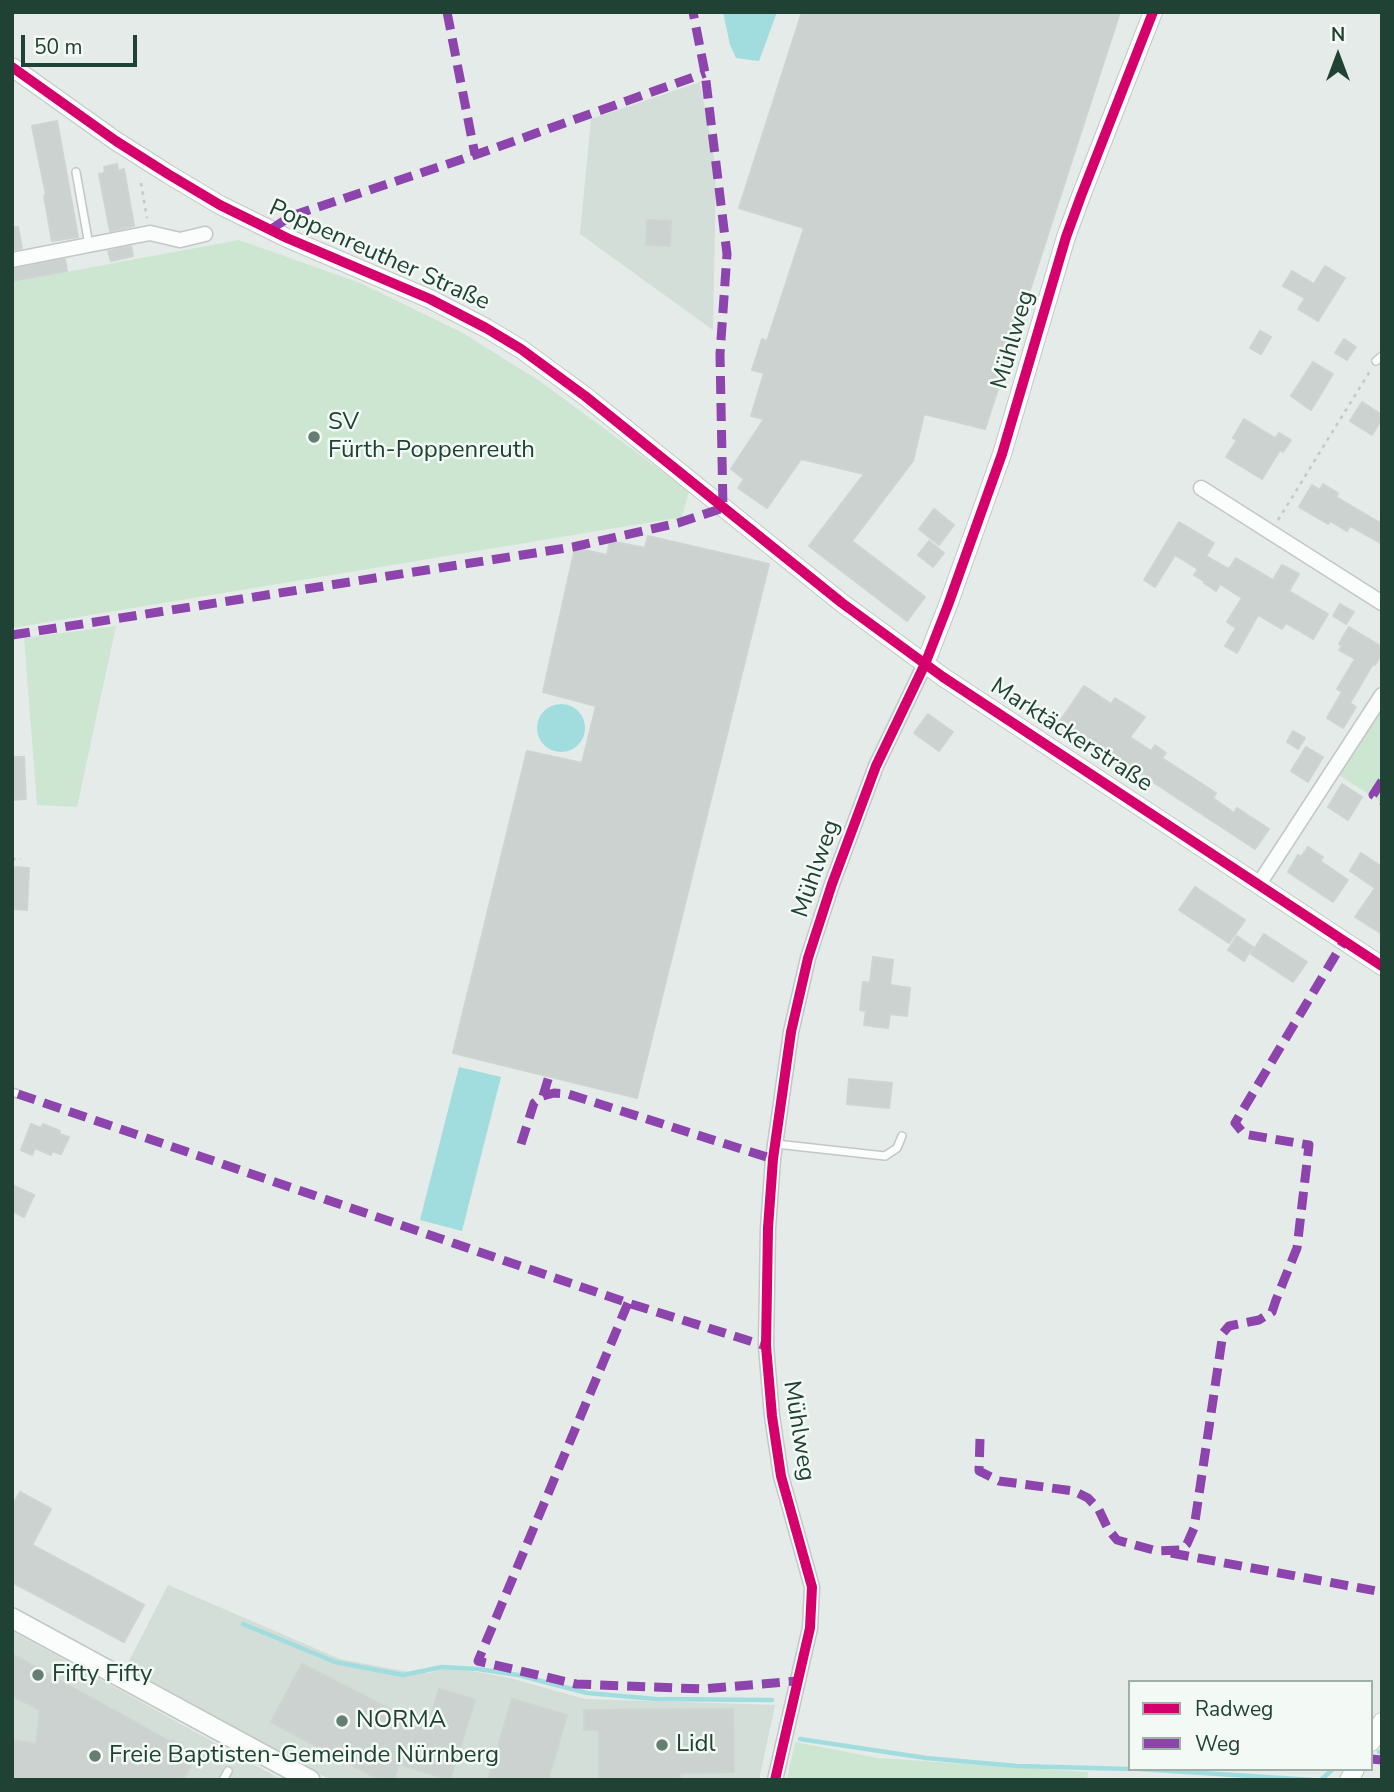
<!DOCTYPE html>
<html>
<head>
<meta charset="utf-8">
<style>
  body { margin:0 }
  #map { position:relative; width:1394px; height:1792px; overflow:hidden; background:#e5ebe8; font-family:"Nunito Sans",sans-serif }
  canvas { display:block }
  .frame { position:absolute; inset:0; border:14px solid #204234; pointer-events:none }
  .legend { position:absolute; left:1128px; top:1680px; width:245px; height:91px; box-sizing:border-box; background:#f3faf6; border:2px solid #9fb0a8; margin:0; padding:9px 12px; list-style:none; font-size:21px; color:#204234 }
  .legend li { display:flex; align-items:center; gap:14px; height:35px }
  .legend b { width:35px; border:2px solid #9fb0a8 }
  .north { position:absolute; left:1303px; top:21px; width:70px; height:70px; -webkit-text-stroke:5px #f3faf6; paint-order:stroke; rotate:0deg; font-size:19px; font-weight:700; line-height:28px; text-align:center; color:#204234 }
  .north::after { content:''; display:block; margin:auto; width:24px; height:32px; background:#204234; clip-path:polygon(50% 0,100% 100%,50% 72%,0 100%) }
  .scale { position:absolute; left:21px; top:35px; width:116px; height:32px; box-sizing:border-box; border:4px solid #204234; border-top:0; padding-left:9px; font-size:21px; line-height:24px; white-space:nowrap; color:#204234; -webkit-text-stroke:5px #f3faf6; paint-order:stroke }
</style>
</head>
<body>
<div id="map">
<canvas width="1394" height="1792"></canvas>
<div class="frame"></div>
<ul class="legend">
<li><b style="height:9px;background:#d6006c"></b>Radweg</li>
<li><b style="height:9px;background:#8e44ad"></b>Weg</li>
</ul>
<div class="north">N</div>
<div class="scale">50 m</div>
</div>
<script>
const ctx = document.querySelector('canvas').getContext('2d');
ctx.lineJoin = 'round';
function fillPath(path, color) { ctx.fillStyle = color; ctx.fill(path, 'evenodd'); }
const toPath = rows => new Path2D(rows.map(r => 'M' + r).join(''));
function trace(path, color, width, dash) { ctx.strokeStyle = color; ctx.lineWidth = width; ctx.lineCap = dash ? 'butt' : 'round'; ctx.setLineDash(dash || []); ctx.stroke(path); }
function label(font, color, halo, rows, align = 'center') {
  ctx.font = font + ' "Nunito Sans",sans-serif'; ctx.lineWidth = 5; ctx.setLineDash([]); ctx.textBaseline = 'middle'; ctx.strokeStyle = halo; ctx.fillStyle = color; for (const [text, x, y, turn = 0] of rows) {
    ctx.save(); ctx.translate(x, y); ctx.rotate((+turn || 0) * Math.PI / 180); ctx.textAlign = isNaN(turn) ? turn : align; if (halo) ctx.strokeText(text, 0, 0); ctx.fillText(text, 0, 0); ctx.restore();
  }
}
const built = toPath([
  [700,82,716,168,713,330,580,234,591,119],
  [168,1585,340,1659,409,1672,429,1673,449,1667,510,1678,585,1699,775,1705,759,1780,330,1780,126,1667],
  [12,1631,116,1688,282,1780,12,1780]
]);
const green = toPath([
  [239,240,360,283,461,332,541,382,689,491,682,517,12,628,12,282],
  [116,626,77,807,37,805,24,638],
  [1382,706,1382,803,1339,775],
  [795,1742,878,1758,1088,1772,1087,1780,787,1780]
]);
const water = toPath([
  [723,12,777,12,759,61,736,58,730,45],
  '537 728a24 24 0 1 1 48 0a24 24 0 1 1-48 0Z',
  [459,1067,501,1077,462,1231,420,1220]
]);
const stream = toPath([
  [243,1624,335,1662,403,1675,442,1667,478,1669,518,1675,587,1693,656,1699,772,1700],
  [800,1739,926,1758,1017,1766,1130,1769],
  [1379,1752,1382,1752],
  [1139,1769,1313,1780],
  [1321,1780,1333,1769]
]);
const building = toPath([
  [802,12,1120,12,985,429,924,414,913,461,852,541,925,597,907,621,809,546,864,474,801,459,767,508,738,488,744,479,731,469,764,419,751,416,764,373,752,370,762,339,767,341,804,228,739,208,802,12],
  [57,121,78,237,52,241,44,196,46,195,32,126,57,121],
  [117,164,118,171,124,169,134,226,110,231,99,174,105,173,104,167,117,164],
  [647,220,671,221,670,246,646,245,647,220],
  [12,227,18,227,22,248,12,250,12,227],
  [131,246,133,256,111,261,108,251,131,246],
  [65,259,67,271,12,281,12,269,65,259],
  [1325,266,1345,278,1318,321,1298,309,1305,298,1283,286,1292,271,1314,284,1325,266],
  [1260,331,1271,337,1261,354,1250,348,1260,331],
  [1344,339,1356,347,1347,360,1335,353,1344,339],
  [1313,362,1333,374,1311,410,1291,396,1313,362],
  [1362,402,1382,415,1382,418,1372,435,1350,421,1362,402],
  [1244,419,1275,438,1279,433,1291,440,1283,452,1280,450,1262,479,1226,457,1237,440,1233,438,1244,419],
  [1323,484,1338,493,1336,497,1382,524,1382,544,1350,526,1347,531,1330,521,1328,524,1299,507,1312,485,1320,490,1323,484],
  [934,509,954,525,939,545,919,529,934,509],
  [1179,522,1214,543,1206,556,1229,569,1236,558,1273,580,1282,565,1299,574,1289,591,1328,614,1313,639,1286,623,1282,629,1258,615,1237,653,1225,646,1236,628,1227,622,1242,598,1220,584,1216,591,1204,583,1205,582,1194,575,1198,569,1175,555,1155,587,1144,580,1179,522],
  [648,536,769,564,637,1098,453,1053,527,751,582,763,596,706,543,692,575,548,607,555,610,541,645,548,648,536],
  [929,541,944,553,933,567,918,555,929,541],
  [1340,604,1354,612,1346,624,1333,616,1340,604],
  [1349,627,1382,647,1382,653,1375,665,1373,664,1350,703,1356,707,1343,728,1327,718,1342,692,1337,689,1355,659,1339,650,1342,646,1339,644,1349,627],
  [1084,686,1111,704,1115,698,1145,717,1130,737,1151,751,1155,745,1166,753,1162,758,1216,793,1213,798,1234,813,1237,808,1269,829,1255,849,1060,721,1084,686],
  [928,714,953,732,939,751,914,733,928,714],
  [1293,731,1305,738,1298,749,1287,742,1293,731],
  [1306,747,1323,757,1308,782,1291,771,1306,747],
  [12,757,24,757,26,799,12,800,12,757],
  [1342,784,1362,797,1348,820,1328,807,1342,784],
  [1308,847,1323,857,1320,861,1348,880,1333,902,1288,872,1298,855,1301,857,1308,847],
  [1361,853,1382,867,1382,934,1355,917,1375,888,1350,871,1361,853],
  [12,867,29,868,27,910,12,909,12,867],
  [1195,887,1245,920,1229,943,1179,910,1195,887],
  [1264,934,1307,962,1293,982,1251,954,1264,934],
  [1237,936,1253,947,1244,961,1228,950,1237,936],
  [873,957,893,960,890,985,910,988,907,1016,890,1014,888,1028,864,1025,866,1011,860,1010,863,982,870,983,873,957],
  [849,1079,892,1083,889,1108,847,1104,849,1079],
  [31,1124,41,1128,43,1124,60,1131,59,1134,69,1137,61,1154,52,1151,51,1155,35,1148,32,1155,21,1150,31,1124],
  [12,1185,34,1195,24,1217,12,1211,12,1185],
  [20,1492,51,1509,32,1545,144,1605,124,1642,12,1582,12,1507,20,1492],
  [12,1654,171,1742,172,1740,197,1755,183,1780,12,1780,12,1740,36,1744,40,1710,12,1696,12,1654],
  [302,1664,427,1728,439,1689,475,1700,450,1780,399,1764,394,1780,380,1780,271,1722,302,1664],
  [512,1699,567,1715,548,1780,488,1780,512,1699],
  [733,1709,734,1772,680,1773,680,1780,599,1780,599,1730,584,1730,584,1710,733,1709]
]);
const path = toPath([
  [141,183,147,218],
  [1278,520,1370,371],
  [12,859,21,859]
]);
const service = toPath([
  [76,172,89,245],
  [1376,361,1382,356],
  [12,1092,18,1094],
  [776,1144,885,1156,897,1148,902,1136],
  [223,1780,228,1771]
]);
const minor = toPath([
  [12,260,150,233,180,240,205,234],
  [1201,488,1382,603],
  [1259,884,1382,695],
  [775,1780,810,1628,812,1587,781,1476,772,1416,766,1346,768,1228,773,1159,791,1032,808,958,832,884,876,766,925,664]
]);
const tertiary = toPath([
  [12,67,116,141,168,174,220,205,287,238,430,299,486,328,521,349,585,396,842,603,943,677,1382,966],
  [925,664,948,605,1002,454,1066,237,1081,196,1153,12],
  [1371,1742,1382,1722],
  [1349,1780,1355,1769]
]);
const secondary = toPath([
  [12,1618,310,1780]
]);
const quiet = toPath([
  [447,12,475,155],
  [270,230,291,216,475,155,705,73],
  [12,635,573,547,678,523,723,508,720,354,727,254,705,73,693,12],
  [1382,781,1373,795,1382,801],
  [18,1094,628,1303,766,1346],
  [543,1096,549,1076],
  [521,1144,534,1103,543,1096,554,1093,568,1094,773,1159],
  [628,1303,478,1661,576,1684,703,1689,796,1681],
  [980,1439,979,1471,999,1481,1074,1491,1088,1498,1099,1510,1108,1529,1117,1540,1157,1551,1180,1550,1187,1544,1194,1528,1223,1333,1229,1326,1259,1320,1272,1312,1276,1300,1297,1248,1309,1145,1244,1134,1235,1123,1344,941],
  [1171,1553,1382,1592],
  [1371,1759,1382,1760]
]);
const cycleway = toPath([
  [12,67,116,141,168,174,220,205,287,238,430,299,486,328,521,349,585,396,842,603,943,677,1382,966],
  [775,1780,810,1628,812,1587,781,1476,772,1416,766,1346,768,1228,773,1159,791,1032,808,958,832,884,876,766,925,664,948,605,1002,454,1066,237,1081,196,1153,12]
]);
const markers = [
  [314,437,7,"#657d73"],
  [38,1675,7,"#657d73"],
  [342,1721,7,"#657d73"],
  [662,1745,7,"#657d73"],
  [95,1756,7,"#657d73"]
];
const streetNames = [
  ["Poppenreuther Straße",379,256,24],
  ["Mühlweg",1014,340,-74],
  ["Marktäckerstraße",1071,736,33],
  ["Mühlweg",817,869,-71],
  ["Mühlweg",798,1431,81]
];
const poiNames = [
  ["SV",328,423],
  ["Fürth-Poppenreuth",328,451],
  ["Fifty Fifty",52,1675],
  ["NORMA",356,1721],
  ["Lidl",676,1745],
  ["Freie Baptisten-Gemeinde Nürnberg",109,1756]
];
fillPath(built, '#d2ded7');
fillPath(green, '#cce6d1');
fillPath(water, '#a1ddde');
trace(stream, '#a1ddde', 4.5);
fillPath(building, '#ccd2cf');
trace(building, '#ced4d1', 2);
trace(service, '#c2c8c5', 10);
trace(minor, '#c2c8c5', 17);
trace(tertiary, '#c2c8c5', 20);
trace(secondary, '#c0c9c5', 22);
trace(path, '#c1cbc6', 2.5, [3.5, 5]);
trace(service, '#fbfcfc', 7);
trace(minor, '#fbfcfc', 14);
trace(tertiary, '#fbfcfc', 18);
trace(secondary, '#fbfcfc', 19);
trace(quiet, '#8e44ad', 9, [18, 9]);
trace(cycleway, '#d6006c', 10);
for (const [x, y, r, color] of markers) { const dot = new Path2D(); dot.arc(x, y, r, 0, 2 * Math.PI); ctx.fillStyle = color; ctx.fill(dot); trace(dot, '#f3faf6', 2.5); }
label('24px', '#204234', '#f3faf6', streetNames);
label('24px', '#204234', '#f3faf6', poiNames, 'left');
</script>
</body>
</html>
